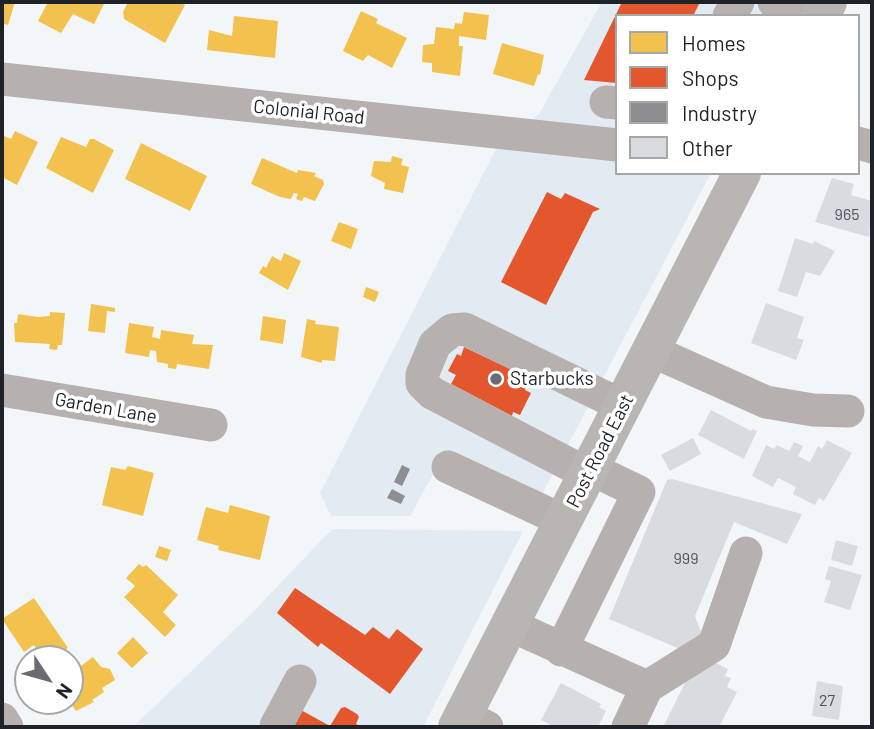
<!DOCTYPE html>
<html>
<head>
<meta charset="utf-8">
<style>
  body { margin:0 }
  #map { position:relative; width:874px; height:729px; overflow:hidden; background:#f3f6f9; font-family:Barlow,sans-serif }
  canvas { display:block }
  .frame { position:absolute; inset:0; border:4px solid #1e2329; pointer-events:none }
  .legend { position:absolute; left:615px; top:14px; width:245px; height:161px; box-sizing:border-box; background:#fff; border:2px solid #a5a7a9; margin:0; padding:9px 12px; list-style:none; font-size:21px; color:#1e2329 }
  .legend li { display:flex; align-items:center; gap:14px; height:35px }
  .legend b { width:35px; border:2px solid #a5a7a9 }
  .north { position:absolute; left:14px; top:645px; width:70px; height:70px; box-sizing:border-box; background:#fff; border:2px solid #a5a7a9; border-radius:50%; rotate:126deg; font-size:19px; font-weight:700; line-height:28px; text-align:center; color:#1e2329 }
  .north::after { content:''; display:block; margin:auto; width:24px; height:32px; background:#696d72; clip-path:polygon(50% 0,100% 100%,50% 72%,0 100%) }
</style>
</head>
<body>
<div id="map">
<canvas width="874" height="729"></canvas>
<div class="frame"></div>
<ul class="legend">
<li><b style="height:19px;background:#f2c14e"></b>Homes</li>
<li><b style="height:19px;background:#e4572e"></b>Shops</li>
<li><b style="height:19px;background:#8d8d92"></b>Industry</li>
<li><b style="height:19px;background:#d8dce1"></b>Other</li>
</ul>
<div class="north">N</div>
</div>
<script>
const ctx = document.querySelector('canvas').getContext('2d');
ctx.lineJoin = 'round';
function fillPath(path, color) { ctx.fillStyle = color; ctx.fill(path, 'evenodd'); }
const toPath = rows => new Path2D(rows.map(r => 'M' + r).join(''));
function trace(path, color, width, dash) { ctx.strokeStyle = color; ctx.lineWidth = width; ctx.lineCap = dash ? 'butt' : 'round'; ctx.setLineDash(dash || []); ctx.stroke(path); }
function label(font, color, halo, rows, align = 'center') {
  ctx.font = font + ' Barlow,sans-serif'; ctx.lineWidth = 7; ctx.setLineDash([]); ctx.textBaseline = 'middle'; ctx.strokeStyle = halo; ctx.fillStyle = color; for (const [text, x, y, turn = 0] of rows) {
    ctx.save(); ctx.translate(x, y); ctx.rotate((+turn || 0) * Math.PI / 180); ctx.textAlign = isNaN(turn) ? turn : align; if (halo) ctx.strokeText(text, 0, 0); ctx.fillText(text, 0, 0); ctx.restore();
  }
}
const built = toPath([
  [602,2,796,2,789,16,617,16,617,173,711,173,540,498,444,454,410,516,331,516,320,493,496,149,539,114],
  [332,529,523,531,423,727,133,727,252,613]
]);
const homes = toPath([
  [2,2,15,2,8,25,2,23],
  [48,2,105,2,94,24,73,14,61,33,38,21],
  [128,2,179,2,185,5,165,43,124,19,123,12],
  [361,11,378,19,376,23,407,38,392,68,368,55,363,61,343,51],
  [464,12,489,15,486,40,459,36,459,46,463,46,460,76,432,72,432,63,422,62,423,45,434,44,436,27,454,29,455,23,462,24],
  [234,16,278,21,275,58,207,50,209,30,232,36],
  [502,43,544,55,540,75,538,74,534,86,493,74],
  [15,131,38,142,17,185,2,177,2,135,11,139],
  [61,137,86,147,90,139,94,139,114,150,93,193,46,168],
  [141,143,207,176,190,211,125,179],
  [392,156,403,159,401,165,409,167,403,193,384,189,385,183,371,176,374,161,391,162],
  [262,158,297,173,298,170,316,173,314,176,323,180,324,184,315,201,304,197,302,201,296,199,298,194,294,193,291,199,280,197,251,184],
  [339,222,358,229,351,249,331,241],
  [284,253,301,261,288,290,259,273,263,266,266,268,272,256,281,261],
  [366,287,379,292,375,302,363,297],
  [91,304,115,308,115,312,107,311,105,333,88,331],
  [50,312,65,313,62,345,58,345,57,350,49,349,50,344,15,342,14,323,17,323,18,314,38,317,50,316],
  [263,316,286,320,283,344,260,340],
  [307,319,316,321,315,324,339,327,335,361,322,360,322,363,301,357],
  [129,323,154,327,152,337,160,339,161,330,194,335,192,344,213,345,209,369,177,364,176,369,168,368,168,364,157,362,156,351,150,350,149,357,125,353],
  [128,466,154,473,143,516,102,505,111,467,125,470],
  [230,505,270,516,260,560,218,550,219,546,197,540,206,507,228,513],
  [159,546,171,550,167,561,155,557],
  [139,564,143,567,146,565,178,595,163,612,176,625,165,637,124,597,135,586,126,578],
  [34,598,68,648,51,659,43,659,34,645,24,652,2,619],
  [133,637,148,653,132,668,117,653],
  [93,657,101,667,110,669,115,680,102,688,104,692,92,700,94,702,76,711,69,701,70,674]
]);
const shops = toPath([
  [622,2,700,2,693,16,617,16,617,83,584,80],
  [547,192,561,199,565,193,600,209,593,212,546,305,501,282],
  [464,347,531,379,525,390,531,393,520,415,513,412,512,416,451,384,456,375,448,371,457,354,461,356],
  [295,588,365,635,373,627,389,639,397,629,423,649,390,694,321,643,318,647,277,613],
  [345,707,357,714,359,717,356,724,363,727,284,727,299,709,330,726,341,708]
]);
const industry = toPath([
  [402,465,410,469,402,486,394,482],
  [392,489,405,496,401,504,387,498]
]);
const building = toPath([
  [832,178,854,184,851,195,872,201,869,237,815,222],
  [795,238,813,244,814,241,835,251,820,276,806,272,797,297,778,291],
  [766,303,804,317,797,338,804,340,796,360,751,343],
  [711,410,751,431,752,429,757,431,744,459,698,435],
  [693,438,701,454,670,471,661,455],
  [827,440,852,453,824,501,819,498,815,505,793,494,796,487,778,478,773,487,752,476,766,445,774,449,777,445,789,451,794,442,803,446,798,456,810,462,818,446,822,449],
  [672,479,802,514,787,544,734,522,695,616,702,634,680,649,609,619,667,480],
  [836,540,858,546,852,566,831,560],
  [829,566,862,575,850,610,824,602,831,581,825,579],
  [711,660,728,669,725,676,731,678,727,687,737,692,719,727,663,727,693,667],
  [817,681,843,686,839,720,812,716],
  [561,683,601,704,599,707,606,711,598,727,555,727,541,720]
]);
const minor = toPath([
  [774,2,815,16],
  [729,16,738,2],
  [2,79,617,145],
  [606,102,617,103],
  [858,143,872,147],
  [652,351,766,402,813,410,848,411],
  [2,390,211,425],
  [448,467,564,521],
  [588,474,432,393,422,383,422,375,435,344,452,330,465,329,623,406],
  [510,625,647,687,628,727],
  [561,650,639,492,591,469],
  [647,687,714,645,746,553],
  [463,716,487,727],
  [2,719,7,727],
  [276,726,300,681]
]);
const major = toPath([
  [821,16,828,2],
  [457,727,742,173]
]);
const markers = [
  [496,379,7,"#696d72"]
];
const numberNames = [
  ["965",847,215],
  ["999",686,559],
  ["27",827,701]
];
const streetNames = [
  ["Colonial Road",309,112,6],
  ["Garden Lane",106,408,10],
  ["Post Road East",600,451,-63]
];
const poiNames = [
  ["Starbucks",510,379]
];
fillPath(built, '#e2eaf2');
fillPath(homes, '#f2c14e');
fillPath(shops, '#e4572e');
fillPath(industry, '#8d8d92');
fillPath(building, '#d8dce1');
trace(minor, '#b6b1ae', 33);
trace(major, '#b8b5b2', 38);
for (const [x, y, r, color] of markers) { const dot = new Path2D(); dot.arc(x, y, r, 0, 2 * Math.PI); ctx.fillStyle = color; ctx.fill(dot); trace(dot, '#fff', 2.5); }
label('16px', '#4e5258', null, numberNames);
label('19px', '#1e2329', '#fff', streetNames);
label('19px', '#1e2329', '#fff', poiNames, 'left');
</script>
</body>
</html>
